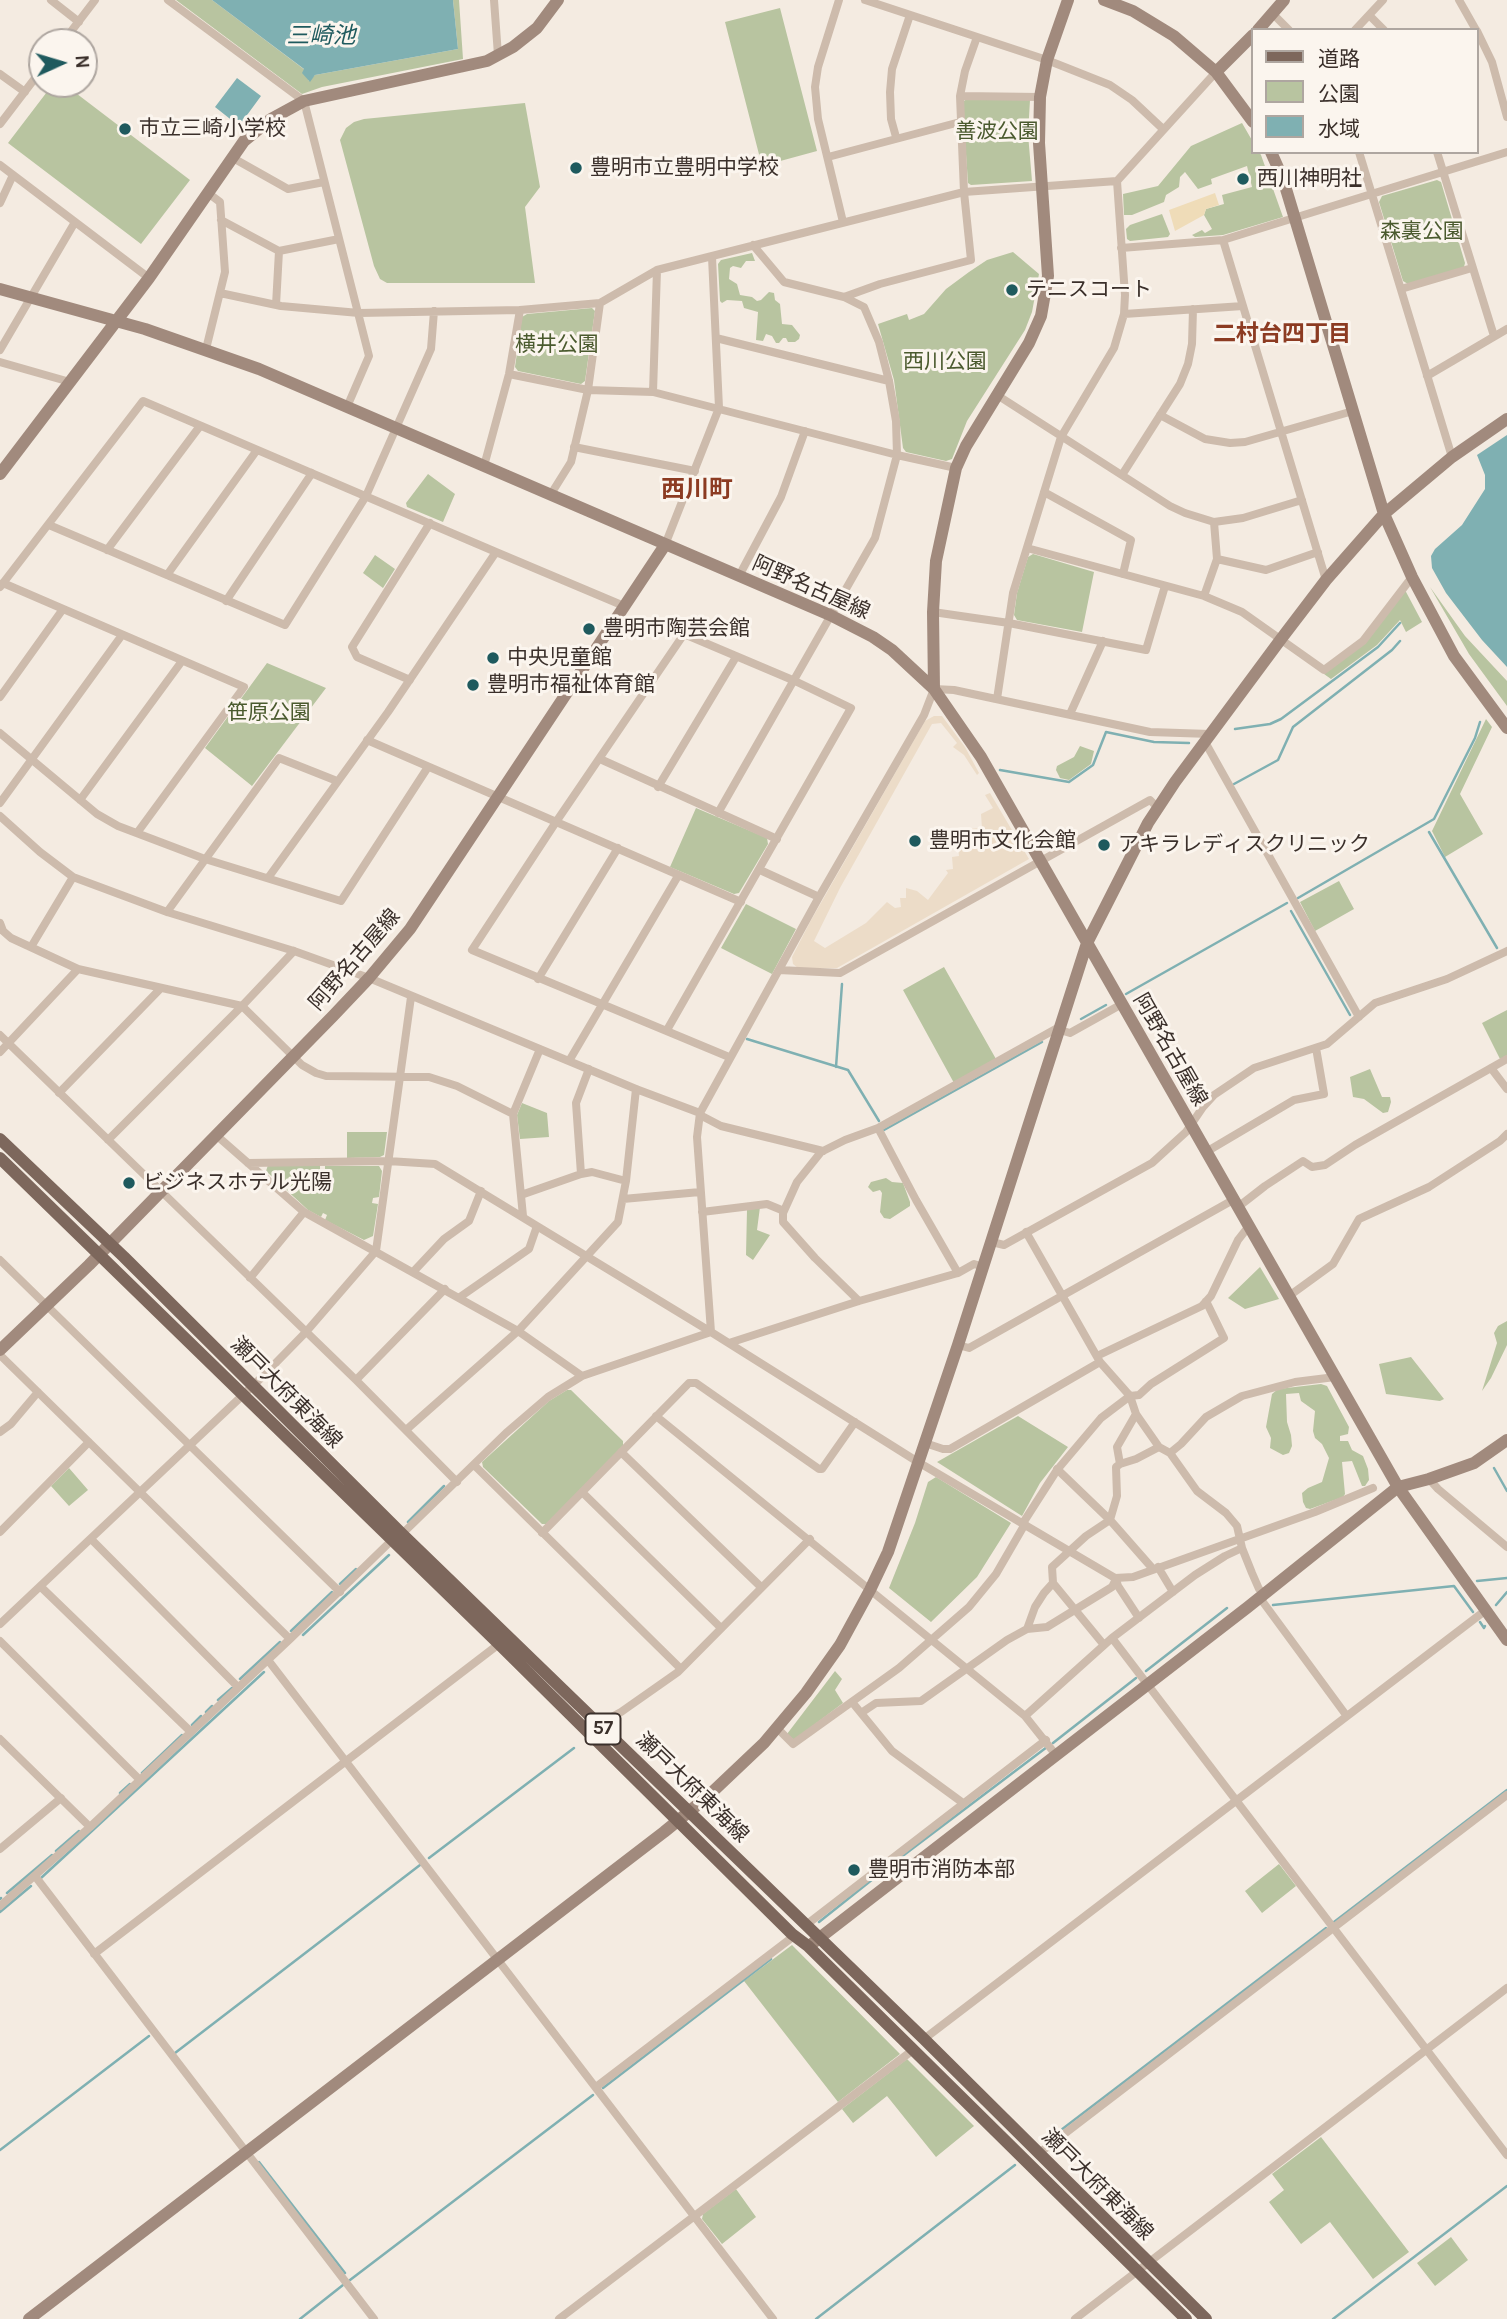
<!DOCTYPE html>
<html>
<head>
<meta charset="utf-8">
<style>
  body { margin:0 }
  #map { position:relative; width:1507px; height:2319px; overflow:hidden; background:#f4ebe1; font-family:Karla,"Noto Sans JP",sans-serif }
  canvas { display:block }
  .legend { position:absolute; left:1251px; top:28px; width:228px; height:126px; box-sizing:border-box; background:#fbf5ee; border:2px solid #aea6a0; margin:0; padding:9px 12px; list-style:none; font-size:21px; color:#3b302b }
  .legend li { display:flex; align-items:center; gap:14px; height:35px }
  .legend b { width:35px; border:2px solid #aea6a0 }
  .north { position:absolute; left:28px; top:28px; width:70px; height:70px; box-sizing:border-box; background:#fbf5ee; border:2px solid #aea6a0; border-radius:50%; rotate:86deg; font-size:19px; font-weight:700; line-height:28px; text-align:center; color:#3b302b }
  .north::after { content:''; display:block; margin:auto; width:24px; height:32px; background:#1f5a5e; clip-path:polygon(50% 0,100% 100%,50% 72%,0 100%) }
</style>
</head>
<body>
<div id="map">
<canvas width="1507" height="2319"></canvas>
<ul class="legend">
<li><b style="height:9px;background:#7d675c"></b>道路</li>
<li><b style="height:19px;background:#b8c4a0"></b>公園</li>
<li><b style="height:19px;background:#7fb0b2"></b>水域</li>
</ul>
<div class="north">N</div>
</div>
<script>
const ctx = document.querySelector('canvas').getContext('2d');
ctx.lineJoin = 'round';
function fillPath(path, color) { ctx.fillStyle = color; ctx.fill(path, 'evenodd'); }
const toPath = rows => new Path2D(rows.map(r => 'M' + r).join(''));
function trace(path, color, width, dash) { ctx.strokeStyle = color; ctx.lineWidth = width; ctx.lineCap = dash ? 'butt' : 'round'; ctx.setLineDash(dash || []); ctx.stroke(path); }
function label(font, color, halo, rows, align = 'center') {
  ctx.font = font + ' Karla,"Noto Sans JP",sans-serif'; ctx.lineWidth = 6; ctx.setLineDash([]); ctx.textBaseline = 'middle'; ctx.strokeStyle = halo; ctx.fillStyle = color; for (const [text, x, y, turn = 0] of rows) {
    ctx.save(); ctx.translate(x, y); ctx.rotate((+turn || 0) * Math.PI / 180); ctx.textAlign = isNaN(turn) ? turn : align; if (halo) ctx.strokeText(text, 0, 0); ctx.fillText(text, 0, 0); ctx.restore();
  }
}
const green = toPath([
  [176,0,212,0,305,70,309,81,315,75,458,49,453,0,459,0,463,59,322,87,302,94],
  [780,8,817,151,762,166,725,22],
  [53,84,64,84,190,180,141,244,8,143],
  [968,98,1030,100,1028,134,1032,181,971,185,968,183,963,111,964,101],
  [525,103,540,187,525,207,535,283,387,283,380,279,374,266,340,140,346,128,354,122,364,119],
  [1242,123,1253,142,1253,152,1259,152,1261,155,1283,217,1223,235,1195,237,1192,235,1202,230,1205,233,1212,229,1204,215,1206,209,1224,204,1222,195,1252,187,1247,166,1211,179,1212,184,1198,189,1185,172,1180,177,1179,187,1166,195,1164,202,1132,215,1124,215,1123,194,1158,186,1191,146],
  [1437,180,1441,182,1465,263,1464,267,1408,284,1403,281,1379,202,1382,196],
  [1162,214,1170,234,1168,237,1130,241,1127,239,1126,229,1130,225],
  [1013,252,1039,274,1032,312,1025,330,967,421,952,459,946,461,906,452,903,448,894,380,878,324,907,314,909,320,924,314,946,289,969,272,987,260],
  [752,253,755,261,746,261,741,268,733,266,730,268,729,279,737,284,740,295,752,297,757,301,761,300,769,292,774,293,775,300,780,304,782,324,792,325,800,335,799,339,795,342,788,342,786,338,783,338,779,343,776,343,772,336,766,334,763,341,756,340,758,312,744,308,742,301,727,300,722,303,720,301,718,264,721,260],
  [592,308,595,311,585,381,581,384,518,371,515,367,522,317,527,314],
  [428,474,455,494,443,522,407,507,406,503],
  [1033,554,1094,572,1082,632,1017,620,1014,615,1017,593,1028,557],
  [375,555,395,569,383,588,363,573],
  [1430,587,1465,636,1507,681,1507,706,1469,654],
  [1405,590,1422,622,1406,632,1400,620,1377,645,1331,679,1324,674,1366,641],
  [267,663,326,688,252,786,205,748],
  [1486,719,1492,727,1460,794,1483,834,1445,857,1432,831],
  [1080,746,1094,751,1091,764,1069,780,1060,778,1056,770,1057,766,1074,757],
  [696,808,767,838,768,844,739,893,734,894,670,867],
  [1339,881,1354,909,1315,931,1300,902],
  [746,904,796,929,772,974,721,948],
  [944,967,996,1059,954,1083,903,990],
  [1507,1010,1507,1056,1500,1059,1482,1023],
  [1370,1069,1382,1097,1390,1097,1391,1102,1388,1112,1383,1113,1364,1099,1353,1097,1350,1077],
  [522,1103,547,1113,549,1137,520,1139,517,1115],
  [347,1132,387,1132,384,1155,380,1157,347,1158],
  [268,1165,320,1165,320,1170,325,1169,325,1166,379,1166,382,1171,379,1197,373,1198,372,1203,378,1204,373,1236,364,1240,325,1220,327,1215,323,1213,321,1217,308,1210,266,1171],
  [886,1178,892,1182,903,1183,910,1202,910,1206,890,1219,884,1218,880,1212,882,1193,880,1190,873,1192,868,1187,871,1182],
  [760,1207,757,1230,770,1235,753,1260,746,1255,747,1210],
  [1260,1267,1279,1299,1245,1309,1228,1298],
  [1507,1321,1507,1345,1491,1378,1482,1391,1497,1343,1494,1333,1498,1326],
  [1411,1357,1444,1399,1440,1401,1386,1394,1379,1364],
  [1321,1384,1327,1386,1349,1427,1348,1434,1340,1436,1340,1441,1348,1441,1352,1450,1363,1456,1368,1469,1369,1480,1365,1486,1362,1486,1352,1461,1342,1462,1345,1494,1343,1497,1310,1509,1306,1508,1303,1502,1302,1493,1308,1488,1322,1482,1329,1458,1322,1444,1315,1438,1313,1431,1315,1411,1301,1401,1299,1393,1286,1394,1287,1422,1291,1435,1292,1446,1289,1453,1283,1455,1270,1448,1271,1438,1266,1427,1272,1394,1278,1389],
  [567,1390,571,1390,623,1441,623,1446,547,1524,542,1524,483,1467,482,1462,549,1401],
  [1018,1416,1068,1447,1040,1483,1022,1516,937,1462],
  [69,1468,88,1490,69,1506,51,1486],
  [936,1477,1011,1523,977,1577,931,1622,889,1588,915,1523,928,1482],
  [835,1671,842,1679,835,1690,843,1703,794,1740,787,1734],
  [1279,1864,1296,1886,1262,1913,1245,1891],
  [792,1945,900,2054,838,2102,744,1981],
  [907,2059,974,2126,936,2157,887,2096,853,2123,842,2109],
  [1321,2137,1409,2252,1373,2279,1330,2222,1301,2244,1269,2202,1284,2190,1272,2174],
  [736,2189,756,2217,722,2244,702,2219,703,2214],
  [1451,2237,1468,2260,1435,2286,1417,2263]
]);
const sand = toPath([
  [1215,193,1219,205,1206,209,1204,215,1175,231,1169,210]
]);
const plaza = toPath([
  [934,716,942,716,965,747,979,773,977,775,964,755,953,747,957,743,941,723,932,724,840,888,814,941,825,948,866,923,887,902,895,908,901,907,900,898,906,898,906,888,917,891,928,900,948,873,946,870,953,869,952,857,959,856,958,846,964,845,963,836,970,835,969,829,982,828,981,814,993,808,985,795,990,793,1029,859,837,968,798,968,793,964,792,957,810,922,925,721]
]);
const water = toPath([
  [212,0,453,0,458,49,315,75,310,82,302,73,304,69],
  [237,78,261,96,239,126,215,107],
  [1507,435,1507,667,1482,640,1446,593,1432,568,1431,556,1435,549,1462,525,1485,489,1485,475,1477,455]
]);
const stream = toPath([
  [1235,729,1270,724,1281,719,1378,647,1400,623],
  [1000,770,1069,782,1093,765,1106,732,1154,742,1189,743],
  [1234,784,1278,760,1293,727,1392,650,1400,641],
  [1429,832,1497,948],
  [1298,898,1434,819,1475,738,1480,722],
  [1291,911,1350,1015],
  [1126,994,1287,903],
  [1081,1019,1106,1005],
  [747,1039,848,1070,879,1121],
  [836,1067,842,984],
  [884,1130,1042,1042],
  [1494,1468,1507,1491],
  [408,1522,444,1486],
  [1477,1581,1507,1578],
  [340,1584,356,1569],
  [1273,1605,1454,1586,1473,1612],
  [1496,1605,1507,1592],
  [1480,1622,1484,1628,1485,1626],
  [291,1631,332,1592],
  [303,1635,389,1555],
  [1146,1671,1227,1608],
  [240,1679,280,1642],
  [218,1700,232,1688],
  [206,1712,212,1706],
  [192,1725,201,1716],
  [1053,1743,1136,1678],
  [142,1773,182,1735],
  [120,1793,130,1784],
  [56,1851,79,1831],
  [429,1858,574,1748],
  [892,1864,1047,1747],
  [41,1878,264,1672],
  [7,1893,52,1855],
  [0,1899,1,1898],
  [0,1912,31,1886],
  [819,1922,878,1875],
  [1334,1922,1507,1790],
  [175,2053,420,1865],
  [603,2088,771,1959],
  [1044,2143,1326,1928],
  [0,2150,149,2036],
  [259,2162,345,2273],
  [350,2280,593,2095],
  [300,2319,343,2285],
  [816,2319,1015,2165],
  [1333,2319,1507,2186]
]);
const street = toPath([
  [51,0,79,22],
  [168,0,304,101,369,356,347,407],
  [494,0,498,55],
  [839,0,818,67,815,87,818,119,843,222],
  [865,0,1047,60,1110,85,1132,100,1163,129],
  [1459,0,1476,30],
  [1272,13,1289,30],
  [1369,15,1384,30],
  [1355,30,1383,0],
  [1477,31,1492,62,1507,117],
  [63,42,95,0],
  [0,74,25,92],
  [960,96,1040,97],
  [0,124,42,69],
  [896,137,891,119,890,92,892,69,910,15],
  [1359,152,1452,457],
  [1437,152,1494,336],
  [828,157,960,122],
  [233,158,288,189,324,182],
  [0,165,149,278],
  [0,203,13,175],
  [221,220,279,251,339,239],
  [1223,240,1326,580],
  [1121,248,1223,240,1507,152],
  [1401,289,1472,268],
  [220,293,281,306,359,313,520,310,600,303,657,270,964,192,1117,181,1216,72],
  [844,297,880,284,971,260,964,192,960,96,965,71,977,37],
  [276,305,279,251],
  [1124,314,1243,306],
  [716,338,889,381],
  [206,349,225,272,220,202,208,193],
  [0,350,75,222],
  [0,362,70,382],
  [509,374,588,390,653,392,897,455,956,468],
  [1427,376,1507,329],
  [653,392,657,270],
  [997,395,1170,506,1185,513,1214,522,1243,518,1302,500],
  [1160,415,1205,439,1230,443,1245,442,1353,411],
  [574,447,695,471],
  [484,466,509,374,520,310],
  [1122,475,1180,384,1188,364,1192,344,1193,309],
  [1044,492,1131,540,1123,574],
  [551,494,571,462,588,390,600,303],
  [49,525,285,625,366,496,431,349,434,311],
  [665,545,719,408,712,257],
  [1027,548,1204,596,1242,612,1324,670,1363,641,1412,577],
  [107,550,200,426],
  [496,552,624,606],
  [1217,559,1266,570,1318,552],
  [167,575,257,450],
  [739,576,781,497,805,431],
  [3,583,244,687,137,833],
  [0,587,143,401,496,552,388,712,268,878],
  [1204,596,1217,559,1214,522],
  [226,601,312,473],
  [933,612,1009,623,1146,650,1165,586],
  [410,680,357,657,352,647,430,523],
  [0,697,63,609],
  [997,699,1013,593,1061,437,1114,348,1124,314,1125,295,1117,181],
  [1070,714,1103,641],
  [0,733,97,814,118,826,205,859,341,901,428,767],
  [367,740,741,902],
  [1205,742,1359,1017],
  [600,759,777,839],
  [658,787,736,657],
  [80,800,182,661],
  [0,803,122,635],
  [718,813,875,538,897,455,896,421,889,381,879,342,864,307,844,297,784,282,753,245],
  [0,816,40,852,73,877,167,912,294,951,369,978,636,1089,700,1113],
  [760,870,819,897],
  [167,912,279,758,337,781],
  [0,923,3,931,11,938,78,969,242,1006,302,1065,316,1073,326,1076,429,1077,457,1086,513,1114],
  [31,947,73,877],
  [779,970,840,973,1150,800,1158,808],
  [538,979,618,848],
  [667,1030,851,708,795,681,684,634,556,822,472,950,729,1057],
  [1060,1030,1070,1033,1122,1004],
  [0,1035,356,1380,457,1482],
  [0,1052,78,969],
  [569,1061,678,876],
  [1491,1068,1507,1089],
  [589,1069,576,1103,581,1174,592,1172,626,1181],
  [59,1093,161,988],
  [700,1115,721,1126,823,1151],
  [878,1128,916,1200,958,1273],
  [216,1135,304,1212,518,1331,582,1376],
  [108,1140,242,1006,294,951],
  [1206,1152,1294,1100,1324,1094,1316,1048],
  [248,1163,388,1161,435,1164,711,1332,918,1462,1115,1578,1133,1577,1315,1512,1373,1488],
  [521,1195,581,1174],
  [623,1199,700,1192],
  [1238,1207,1265,1186,1303,1161,1312,1167,1325,1165,1355,1145,1507,1059],
  [702,1212,767,1204,784,1211],
  [523,1216,513,1114,540,1049],
  [1026,1232,1100,1362,1130,1396,1136,1414,1159,1447],
  [992,1242,1004,1245,1152,1163,1186,1132,1203,1107,1214,1095,1254,1068,1327,1044,1375,1003,1447,979,1507,951],
  [0,1260,340,1592],
  [414,1271,444,1239,469,1221,481,1191],
  [250,1278,304,1212],
  [1289,1296,1333,1264,1359,1219,1429,1187,1500,1141,1507,1134],
  [460,1297,529,1249,537,1226],
  [859,1301,815,1258,783,1222,783,1213,797,1182,821,1152,845,1140,878,1128,1061,1026],
  [711,1332,697,1137,700,1113,819,897,924,715,934,689,954,690,1150,732,1210,734],
  [729,1343,859,1301,958,1273,974,1264,984,1267],
  [958,1345,969,1348,1233,1200],
  [0,1355,290,1639],
  [1097,1356,1202,1306,1211,1296,1238,1240,1249,1226],
  [356,1380,445,1289],
  [656,1416,1025,1716,1056,1755],
  [406,1430,518,1331,618,1222,626,1181,636,1089],
  [0,1432,11,1424,38,1392],
  [925,1443,943,1449,950,1449,1100,1362],
  [621,1452,761,1587],
  [1170,1453,1181,1444,1206,1417,1242,1396,1295,1382,1335,1377],
  [1120,1464,1117,1447,1136,1414],
  [474,1465,681,1669],
  [1057,1469,1110,1520,1153,1569],
  [1429,1479,1438,1489,1507,1547],
  [582,1492,721,1628],
  [1023,1523,1057,1470,1101,1418,1130,1396,1139,1395,1151,1384,1224,1338,1206,1301],
  [0,1532,89,1442],
  [542,1533,689,1383,696,1383,819,1469,822,1469,855,1422],
  [402,1534,506,1433,548,1397,582,1376,711,1332],
  [91,1539,238,1687],
  [1158,1567,1173,1592],
  [1116,1579,1118,1586,1139,1618],
  [41,1587,191,1732],
  [1260,1598,1346,1715],
  [0,1624,261,1378,306,1332,376,1251,411,997],
  [1027,1629,1035,1607,1044,1593,1053,1583],
  [1112,1638,1507,2155],
  [0,1641,140,1780],
  [1104,1645,1053,1583,1052,1567,1086,1536,1110,1520,1117,1496,1116,1467,1120,1464,1136,1459,1159,1447,1170,1453,1197,1491,1226,1513,1237,1526,1242,1548,1252,1573,1259,1589,1265,1594],
  [268,1660,773,2319],
  [852,1702,892,1751,963,1803],
  [861,1713,876,1703,921,1701,1007,1640,1027,1629,1047,1627,1112,1587,1116,1579],
  [1025,1716,1112,1638,1195,1575,1225,1556,1242,1548],
  [599,1724,621,1712,678,1672,810,1539],
  [778,1729,793,1744,899,1668,969,1607,996,1574,1025,1524],
  [0,1739,90,1827],
  [0,1849,61,1798],
  [35,1876,374,2319],
  [0,1906,90,1827,290,1639,392,1540],
  [806,1925,1046,1740],
  [94,1954,499,1644],
  [924,2039,1486,1610],
  [596,2087,794,1936],
  [1038,2154,1507,1795],
  [559,2319,913,2050],
  [1075,2319,1507,1988]
]);
const secondary = toPath([
  [1104,0,1133,11,1174,36,1216,72,1253,122],
  [1258,30,1284,0],
  [1216,72,1253,35],
  [1271,152,1283,179,1384,514,1412,577,1454,656,1507,728],
  [0,289,145,329,259,369,830,615,873,637,892,650,934,689,981,757,1398,1487,1429,1479,1474,1463,1507,1440],
  [0,474,149,278,244,141,271,119,304,101,487,61,513,47,537,28,558,0],
  [934,689,933,612,936,561,956,468,966,446,1029,343,1041,316,1048,276,1039,143,1040,97,1047,60,1068,0],
  [0,1350,89,1265,333,1016,369,978,410,929,665,545],
  [813,1943,1248,1607,1398,1487,1507,1640],
  [29,2319,664,1832,707,1797,764,1743,806,1693,840,1645,870,1590,888,1552,958,1345,1087,943,1148,823,1175,782,1281,639,1326,580,1384,514,1452,457,1507,419]
]);
const primary = toPath([
  [0,1139,124,1257,402,1534,924,2039,1206,2319],
  [0,1158,499,1644,792,1934,808,1946,1186,2319]
]);
const markers = [
  [125,129,7,"#1f5a5e"],
  [576,168,7,"#1f5a5e"],
  [1243,179,7,"#1f5a5e"],
  [1012,290,7,"#1f5a5e"],
  [589,629,7,"#1f5a5e"],
  [493,658,7,"#1f5a5e"],
  [473,685,7,"#1f5a5e"],
  [915,841,7,"#1f5a5e"],
  [1104,845,7,"#1f5a5e"],
  [129,1183,7,"#1f5a5e"],
  [854,1870,7,"#1f5a5e"]
];
const shields = [
  [603,1729,35]
];
const shieldNames = [
  ["57",603,1729]
];
const poiNames = [
  ["市立三崎小学校",139,129],
  ["豊明市立豊明中学校",590,168],
  ["西川神明社",1257,179],
  ["テニスコート",1026,290],
  ["豊明市陶芸会館",603,629],
  ["中央児童館",507,658],
  ["豊明市福祉体育館",487,685],
  ["豊明市文化会館",929,841],
  ["アキラレディスクリニック",1118,845],
  ["ビジネスホテル光陽",143,1183],
  ["豊明市消防本部",868,1870]
];
const parkNames = [
  ["善波公園",997,132],
  ["森裏公園",1422,232],
  ["横井公園",557,345],
  ["西川公園",945,362],
  ["笹原公園",269,713]
];
const streetNames = [
  ["阿野名古屋線",811,588,24],
  ["阿野名古屋線",355,960,-49],
  ["阿野名古屋線",1170,1050,60],
  ["瀬戸大府東海線",286,1393,45],
  ["瀬戸大府東海線",692,1788,44],
  ["瀬戸大府東海線",1097,2185,45]
];
const waterNames = [
  ["三崎池",321,36]
];
const neighbourhoodNames = [
  ["二村台四丁目",1282,334]
];
const quarterNames = [
  ["西川町",697,490]
];
fillPath(green, '#b8c4a0');
fillPath(sand, '#efdcb8');
fillPath(plaza, '#ecdcc8');
fillPath(water, '#7fb0b2');
trace(stream, '#7fb0b2', 2.5);
trace(street, '#cdbbac', 8);
trace(secondary, '#a18a7d', 12);
trace(primary, '#7d675c', 12);
for (const [x, y, r, color] of markers) { const dot = new Path2D(); dot.arc(x, y, r, 0, 2 * Math.PI); ctx.fillStyle = color; ctx.fill(dot); trace(dot, '#fbf5ee', 2.5); }
for (const [x, y, w] of shields) { const box = new Path2D(); box.roundRect(x - w / 2, y - 15.5, w, 31, 5); ctx.fillStyle = '#fbf5ee'; ctx.fill(box); trace(box, '#3b302b', 2); }
label('bold 19px', '#3b302b', null, shieldNames);
label('21px', '#3b302b', '#fbf5ee', poiNames, 'left');
label('21px', '#4a5a2e', '#fbf5ee', parkNames);
label('21px', '#3b302b', '#fbf5ee', streetNames);
label('italic 23px', '#1f5a5e', '#fbf5ee', waterNames);
label('bold 23px', '#8c3b22', '#fbf5ee', neighbourhoodNames);
label('bold 24px', '#8c3b22', '#fbf5ee', quarterNames);
</script>
</body>
</html>
